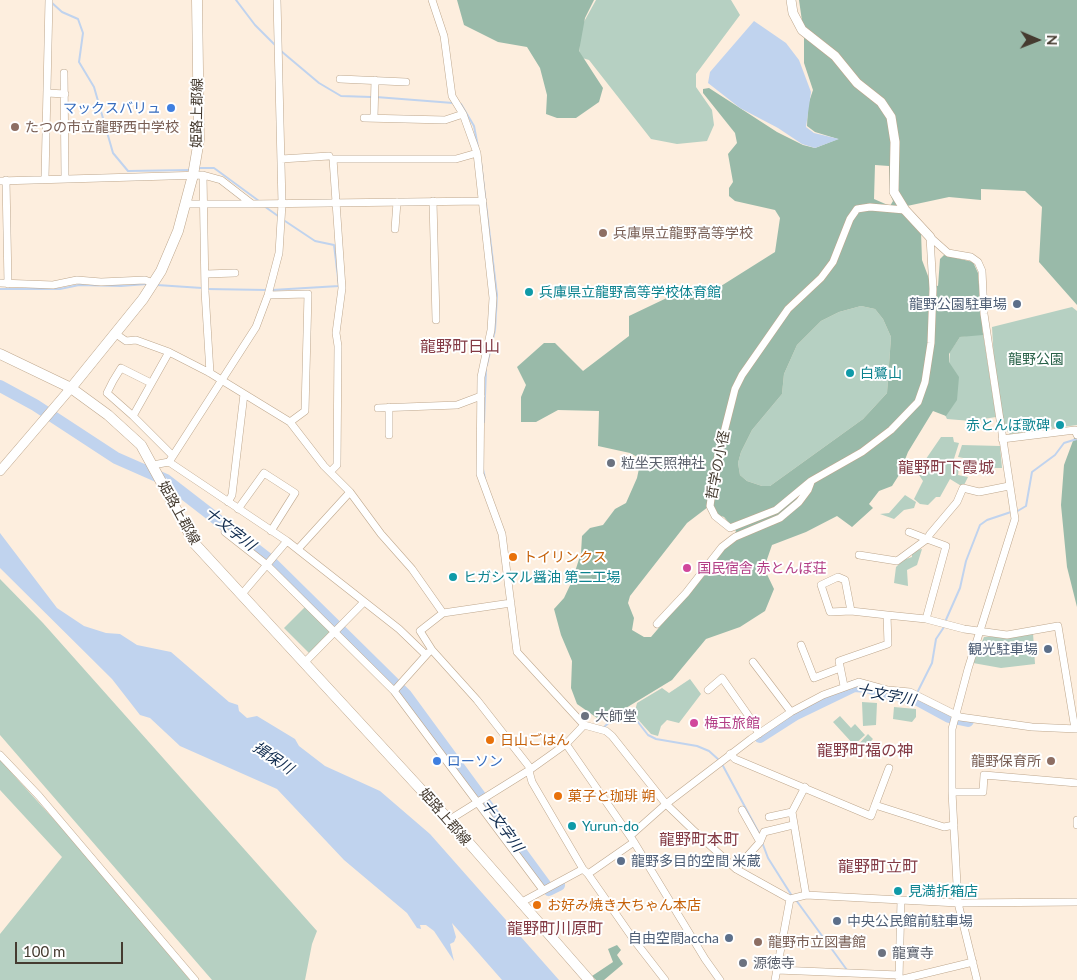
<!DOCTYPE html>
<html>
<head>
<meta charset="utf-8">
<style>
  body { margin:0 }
  #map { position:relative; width:1077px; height:980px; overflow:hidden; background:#fdeede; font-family:Lato,sans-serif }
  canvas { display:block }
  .north { position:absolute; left:1012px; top:15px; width:50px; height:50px; -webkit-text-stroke:4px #fff; paint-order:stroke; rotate:91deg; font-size:14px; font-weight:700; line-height:20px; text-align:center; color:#453b30 }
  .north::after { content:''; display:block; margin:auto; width:18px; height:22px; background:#453b30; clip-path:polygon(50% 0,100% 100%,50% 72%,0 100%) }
  .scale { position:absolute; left:15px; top:942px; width:108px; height:22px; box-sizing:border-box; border:2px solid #453b30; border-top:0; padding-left:6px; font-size:15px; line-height:18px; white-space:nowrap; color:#453b30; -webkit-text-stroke:4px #fff; paint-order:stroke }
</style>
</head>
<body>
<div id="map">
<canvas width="1077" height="980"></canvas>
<div class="north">N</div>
<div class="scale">100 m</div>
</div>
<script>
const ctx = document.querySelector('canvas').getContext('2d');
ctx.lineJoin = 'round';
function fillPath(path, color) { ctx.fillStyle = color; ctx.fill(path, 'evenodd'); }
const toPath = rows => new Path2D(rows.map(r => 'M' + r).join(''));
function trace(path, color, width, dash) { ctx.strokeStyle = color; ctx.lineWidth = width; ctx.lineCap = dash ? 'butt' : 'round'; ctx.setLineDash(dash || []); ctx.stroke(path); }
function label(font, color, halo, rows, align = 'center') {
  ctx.font = font + ' Lato,"Noto Sans JP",sans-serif'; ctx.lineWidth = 4; ctx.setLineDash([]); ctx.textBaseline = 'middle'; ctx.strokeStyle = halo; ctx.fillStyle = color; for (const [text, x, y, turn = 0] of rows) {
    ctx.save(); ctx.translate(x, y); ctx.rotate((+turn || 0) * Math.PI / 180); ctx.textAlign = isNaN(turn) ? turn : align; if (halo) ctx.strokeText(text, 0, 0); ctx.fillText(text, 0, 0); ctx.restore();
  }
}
const green = toPath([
  [596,0,731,0,740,15,696,74,696,87,712,110,714,125,707,141,677,144,651,139,589,60,579,57,580,29],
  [861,306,875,309,883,319,891,337,887,393,863,419,770,486,762,486,747,481,740,475,738,463,741,452,752,430,782,394,784,374,797,345,821,321,839,312],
  [1072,307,1077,311,1077,425,1010,434,1004,428,994,363,992,327],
  [983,333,996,417,971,421,947,419,945,415,950,352,960,337],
  [941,437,953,437,954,442,959,443,952,465,959,467,958,475,968,477,963,487,950,479,940,497,936,497,928,505,920,504,914,499,923,481,917,472],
  [962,445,1000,446,1002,468,979,468,979,461,958,457],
  [905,495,916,502,914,508,904,510,894,519,880,514,889,513],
  [922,549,917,565,907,570,908,586,894,583,896,567,903,560,912,557,912,551],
  [0,579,43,623,317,931,312,944,305,980,212,980,0,735],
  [306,606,331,631,309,653,284,628],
  [1033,633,1035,664,1001,668,973,663,984,637],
  [690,679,701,694,679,723,667,720,661,726,658,736,651,734,634,715,637,703,662,688,669,693],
  [862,702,877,703,876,725,863,726],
  [894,707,916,709,916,717,912,722,893,719],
  [840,716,851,728,855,724,865,735,854,745,833,722],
  [868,734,873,739,860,752,856,747],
  [0,760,79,847,190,980,0,980,0,934,62,857,0,790]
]);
const forest = toPath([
  [457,0,594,0,585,18,579,51,603,88,599,102,576,118,557,118,546,114,547,95,540,68,527,47,498,42,464,25],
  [799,0,1077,0,1077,305,1039,262,1042,207,1025,191,981,189,981,200,949,197,907,206,921,232,922,260,931,284,938,286,940,259,944,255,973,262,978,273,983,335,960,337,949,354,949,362,959,377,957,400,946,416,933,411,908,452,899,475,892,486,879,491,869,504,873,508,852,527,837,516,806,532,772,545,764,568,774,589,765,611,740,627,706,639,672,680,621,711,600,720,577,704,571,688,572,661,561,635,554,609,564,598,572,581,581,553,582,536,590,528,603,525,615,509,626,503,637,478,641,459,630,453,598,446,599,411,558,410,536,422,521,422,521,397,526,385,517,367,544,343,555,343,583,371,629,336,629,316,673,295,721,286,775,252,780,218,775,210,735,201,729,196,729,188,733,182,728,154,737,143,735,133,703,93,703,89,709,88,777,132,803,145,815,148,838,139,815,132,807,126,808,105,813,90,804,63,804,35],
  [875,165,889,166,889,192,893,201,890,206,874,199],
  [861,306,875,309,883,319,891,337,887,393,863,419,770,486,762,486,747,481,740,475,738,463,741,452,752,430,782,394,784,374,797,345,821,321,839,312],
  [708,507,709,512,724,517,736,531,733,538,657,630,651,637,644,637,632,630,634,618,628,603,630,596,687,523],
  [1077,430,1077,607,1067,567,1061,505,1064,465],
  [617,945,621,950,617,955,623,964,604,980,596,980,592,976,613,962,608,949]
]);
const water = toPath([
  [754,21,786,43,799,60,811,92,806,127,814,133,839,139,815,148,802,144,778,128,740,108,708,83,710,72],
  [0,533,57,608,84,626,106,633,120,634,137,645,171,652,229,702,238,705,239,711,247,718,257,716,295,739,299,746,325,766,380,791,430,834,559,980,502,980,452,923,456,937,454,942,450,944,454,961,434,931,426,925,420,925,421,929,417,928,407,913,344,860,277,789,180,746,150,718,140,715,112,679,0,568]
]);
const stream = toPath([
  [236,0,255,25,276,46],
  [51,2,62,12,78,19,83,33,79,62,94,87,113,153,128,171,191,170],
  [281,51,319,83,341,96,371,97],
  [376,97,453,103],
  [461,104,474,126,478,147],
  [481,162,497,295,495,330,487,365],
  [197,168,214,168,259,201],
  [264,206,278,216],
  [157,285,202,288],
  [0,289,60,289,79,285,121,286,147,284],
  [207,289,267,290],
  [272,290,339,286,334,245,315,241,282,219],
  [484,422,486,370],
  [483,469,485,479],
  [1016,512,1026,506,1032,472,1055,455,1064,443,1077,439],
  [945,622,960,588,966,561,980,525,987,520,1011,512],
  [917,693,932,663,936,639,944,627],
  [603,728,614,718,634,717,648,735,656,739,697,746,709,751,719,760],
  [722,764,759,833],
  [762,842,768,858,792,896],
  [796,900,847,970]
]);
const river = toPath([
  [0,386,35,405,116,458,166,480,267,558,406,695,549,890,559,885],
  [760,737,796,714,854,686,867,687,886,693,914,698,949,717,968,721]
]);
const minor = toPath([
  [432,0,444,36,452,96,463,114,477,153,493,298,491,330,481,377,480,474,502,534,517,652,584,725,606,731,612,736,666,804,692,829,736,869,790,899,806,895,958,903,1077,902],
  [64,73,65,177],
  [340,79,406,82],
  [47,93,65,94],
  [364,118,445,120,463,114],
  [374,118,375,80],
  [281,159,329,156],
  [203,175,205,291,210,373],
  [45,178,49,0],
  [6,180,8,284],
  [0,181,203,175,221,180,252,204,483,201],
  [433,201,436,320],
  [185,204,252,204],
  [905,210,870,207,857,209,850,219,833,262,821,278,788,309,742,375,735,389,716,464,710,506,715,516,730,528,776,510,811,481,862,452,891,430,918,402,925,382,931,343,933,289,930,237],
  [395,229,397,202],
  [930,237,948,253,971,257,978,262,982,271,984,314,1015,519,968,669,952,729,952,792,958,903,977,980],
  [206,274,235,273],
  [0,283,53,285,77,280,101,282,145,280,153,283],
  [268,295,308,294,305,411,290,422],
  [116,334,126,341,136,340,169,352,210,373,290,422,324,466,350,492,381,534,412,569,443,613],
  [169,352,133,416,172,455],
  [378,408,457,405,481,396],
  [133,416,107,393,113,381,121,368,151,383],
  [389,435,389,407],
  [1002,439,1075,430,1077,435],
  [169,462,256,327,268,295,279,253,282,204,277,0],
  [153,465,169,462,287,541,399,629,426,655],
  [330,472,337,465,338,346,336,333,342,288,333,159,456,159,477,153],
  [228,502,232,495,244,394],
  [238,509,264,473,295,493,271,531],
  [225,532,267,565,394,691,543,890],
  [909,532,927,539],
  [298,549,350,492],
  [859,555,897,561,927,539],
  [242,594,287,541],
  [511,603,443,613,420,631,432,650,477,700,531,769],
  [851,611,845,580,838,577,821,585,830,612,851,611,887,615],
  [926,619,946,546,927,539,930,534,957,502,963,488,979,492,1009,486],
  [657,624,686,593,722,547,735,537,780,518,799,502,808,490,811,482],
  [801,645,814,678,840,668],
  [305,662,364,602],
  [753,662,791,712],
  [844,686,839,661,888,644,887,615,926,619,964,629,1007,635,1058,626,1075,729],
  [708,690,722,678,748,715,759,734],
  [394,691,428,653],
  [566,744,634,842,705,959,720,980],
  [730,754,735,759,871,816,875,805,944,827,954,825],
  [0,755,39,796,195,980],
  [529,771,532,782,583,869,588,874,634,940,665,980],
  [805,787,792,812,806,895],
  [952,792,983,792,984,775,1077,783],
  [875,805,889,768],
  [769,817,792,812],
  [449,820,531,769,566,744,584,725],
  [1077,820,1077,825],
  [630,836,666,804,751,739,791,712,823,695,859,682,888,690,910,692,960,717,1032,727,1077,729],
  [760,842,764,832,793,825],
  [736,869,760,842,742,810],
  [588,874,634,842],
  [520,903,583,869],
  [777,970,899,975],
  [899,979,901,900],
  [775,980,790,899],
  [899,980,973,962]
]);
const tertiary = toPath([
  [791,0,793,13,802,30,835,56,857,83,881,102,891,117,895,142,894,192,905,210,930,237],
  [0,471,71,388]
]);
const secondary = toPath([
  [0,354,71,388]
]);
const primary = toPath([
  [197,0,199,140,193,175,178,231,161,271,143,299,71,388,108,415,141,445,195,544,449,820,589,980]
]);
const markers = [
  [171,108,5,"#3f7fe0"],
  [15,127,5,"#8d6e63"],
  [603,233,5,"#8d6e63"],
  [529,292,5,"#0f9aa8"],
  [1017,304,5,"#5c6f8a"],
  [850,373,5,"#0f9aa8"],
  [1060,425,5,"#0f9aa8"],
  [611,463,5,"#6b7280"],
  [513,557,5,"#e8710a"],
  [687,568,5,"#d1479c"],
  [453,577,5,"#0f9aa8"],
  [1048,649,5,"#5c6f8a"],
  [585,716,5,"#6b7280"],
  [694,723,5,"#d1479c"],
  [490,740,5,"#e8710a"],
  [437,761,5,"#3f7fe0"],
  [1051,761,5,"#8d6e63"],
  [558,796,5,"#e8710a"],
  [572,826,5,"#0f9aa8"],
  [621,861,5,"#5c6f8a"],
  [898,891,5,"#0f9aa8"],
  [537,905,5,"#e8710a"],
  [837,921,5,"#5c6f8a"],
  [729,938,5,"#5c6f8a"],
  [758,942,5,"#8d6e63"],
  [882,953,5,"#6b7280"],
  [743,963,5,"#6b7280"]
];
const shopNames = [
  ["マックスバリュ",161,108],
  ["ローソン",447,761,"left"]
];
const streetNames = [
  ["姫路上郡線",197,113,-89],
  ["哲学の小径",718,465,-79],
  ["姫路上郡線",179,513,61],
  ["姫路上郡線",445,817,49]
];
const educationNames = [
  ["たつの市立龍野西中学校",25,127],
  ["兵庫県立龍野高等学校",613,233],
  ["龍野保育所",1041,761,"right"],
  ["龍野市立図書館",768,942]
];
const cultureNames = [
  ["兵庫県立龍野高等学校体育館",539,292],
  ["白鷺山",860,373],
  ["赤とんぼ歌碑",1050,425,"right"],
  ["ヒガシマル醤油 第二工場",463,577],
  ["Yurun-do",582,826],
  ["見満折箱店",908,891]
];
const serviceNames = [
  ["龍野公園駐車場",1007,304],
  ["観光駐車場",1038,649],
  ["龍野多目的空間 米蔵",631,861,"left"],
  ["中央公民館前駐車場",847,921,"left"],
  ["自由空間accha",719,938]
];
const parkNames = [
  ["龍野公園",1036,359]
];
const worshipNames = [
  ["粒坐天照神社",621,463],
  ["大師堂",595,716],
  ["龍寶寺",892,953],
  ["源徳寺",753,963]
];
const foodNames = [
  ["トイリンクス",523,557],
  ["日山ごはん",500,740],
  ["菓子と珈琲 朔",568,796],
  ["お好み焼き大ちゃん本店",547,905]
];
const hotelNames = [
  ["国民宿舎 赤とんぼ荘",697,568],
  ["梅玉旅館",704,723]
];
const waterNames = [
  ["十文字川",230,529,38],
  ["十文字川",886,695,11],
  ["揖保川",273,758,34],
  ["十文字川",502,826,54]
];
const quarterNames = [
  ["龍野町日山",460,347],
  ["龍野町下霞城",946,468],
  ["龍野町福の神",865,751],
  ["龍野町本町",699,840],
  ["龍野町立町",878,867],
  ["龍野町川原町",555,929]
];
fillPath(green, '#b6d0c2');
fillPath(forest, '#99baa9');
fillPath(water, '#c0d3ee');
trace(stream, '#c0d3ee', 2);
trace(river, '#c0d3ee', 12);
trace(minor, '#bea78d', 8);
trace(tertiary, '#bea78d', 10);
trace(secondary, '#bea78d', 11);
trace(primary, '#bea78d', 11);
trace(minor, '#fff', 7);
trace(tertiary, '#fff', 9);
trace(secondary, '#fff', 10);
trace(primary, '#fff', 10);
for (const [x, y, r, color] of markers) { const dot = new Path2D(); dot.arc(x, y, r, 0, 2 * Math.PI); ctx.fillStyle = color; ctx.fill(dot); trace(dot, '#fff', 2); }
label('14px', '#366cbe', '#fff', shopNames, 'right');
label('14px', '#453b30', '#fff', streetNames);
label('14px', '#785e54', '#fff', educationNames, 'left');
label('14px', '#0d838f', '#fff', cultureNames, 'left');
label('14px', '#4e5e75', '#fff', serviceNames, 'right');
label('14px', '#276047', '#fff', parkNames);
label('14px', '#5b616d', '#fff', worshipNames, 'left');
label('14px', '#c56008', '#fff', foodNames, 'left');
label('14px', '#b23c85', '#fff', hotelNames, 'left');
label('italic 15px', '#102b4e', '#fff', waterNames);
label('16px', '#833a44', '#fff', quarterNames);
</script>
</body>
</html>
